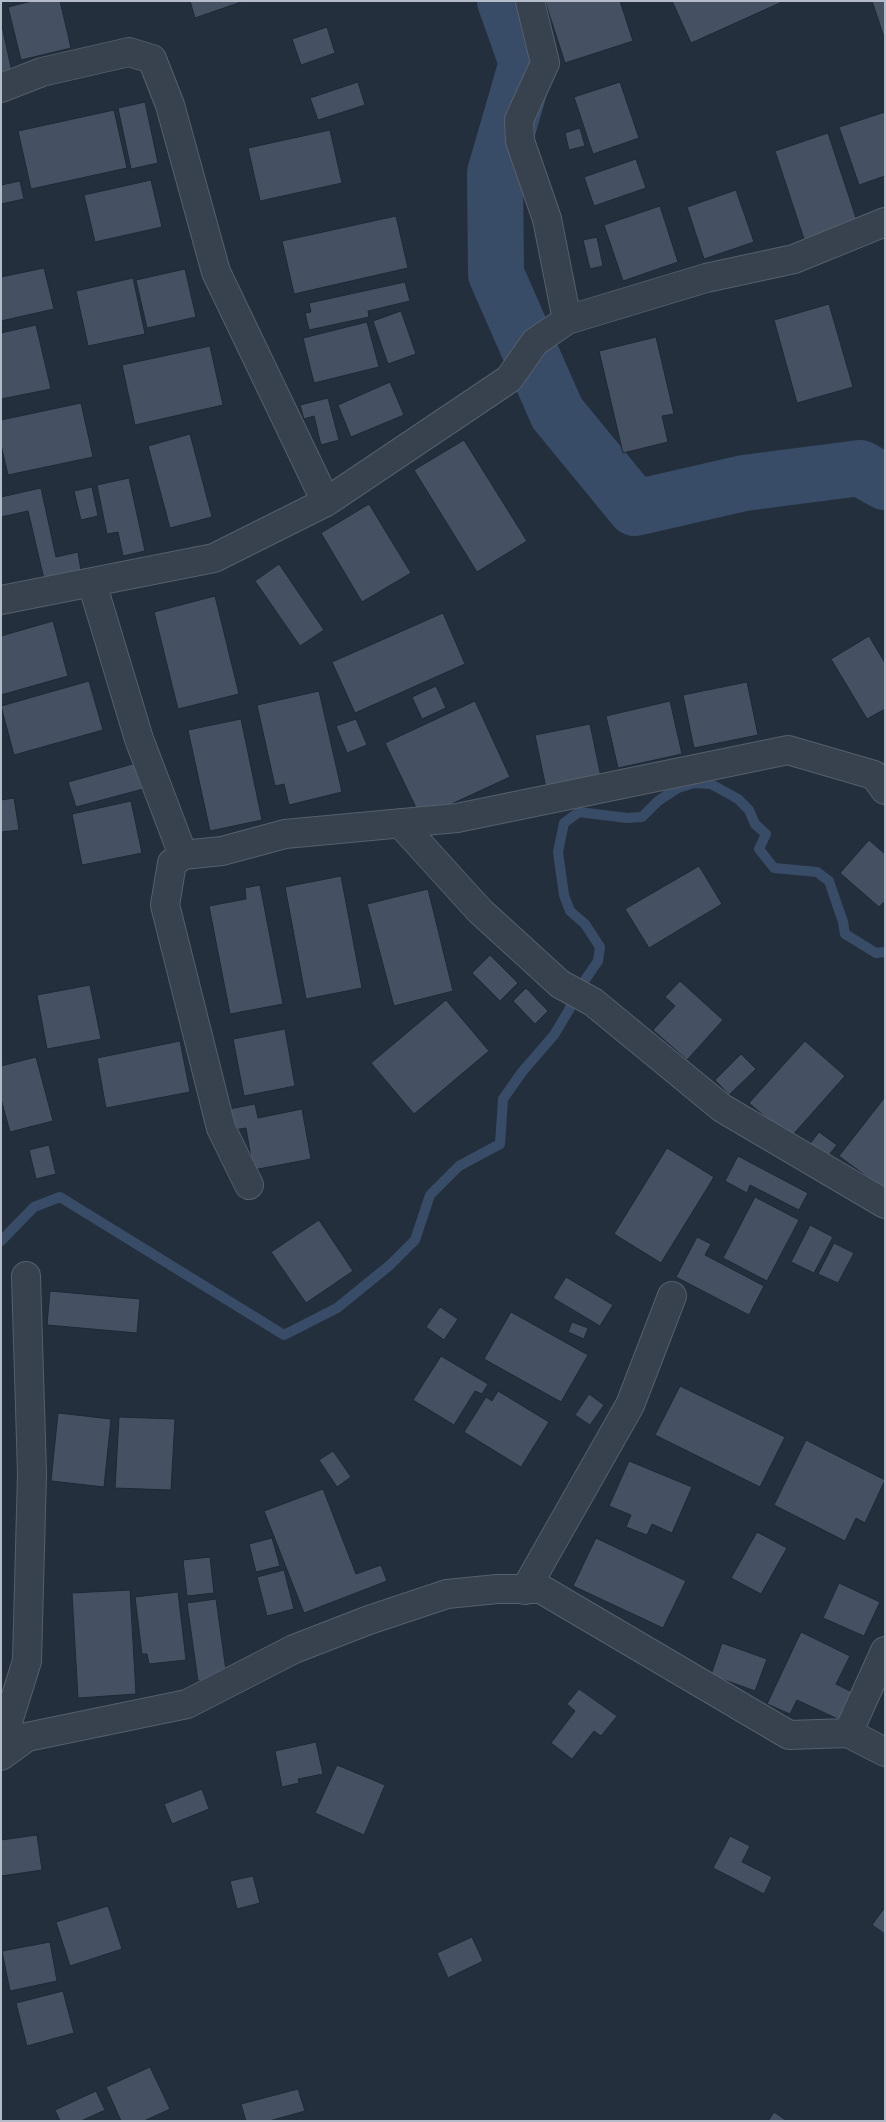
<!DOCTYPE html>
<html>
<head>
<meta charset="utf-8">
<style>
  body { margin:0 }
  #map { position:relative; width:886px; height:2122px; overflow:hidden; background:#242f3e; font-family:Montserrat,sans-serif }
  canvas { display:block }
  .frame { position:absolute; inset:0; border:2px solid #b4bcc9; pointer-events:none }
</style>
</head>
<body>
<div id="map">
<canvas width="886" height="2122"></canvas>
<div class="frame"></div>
</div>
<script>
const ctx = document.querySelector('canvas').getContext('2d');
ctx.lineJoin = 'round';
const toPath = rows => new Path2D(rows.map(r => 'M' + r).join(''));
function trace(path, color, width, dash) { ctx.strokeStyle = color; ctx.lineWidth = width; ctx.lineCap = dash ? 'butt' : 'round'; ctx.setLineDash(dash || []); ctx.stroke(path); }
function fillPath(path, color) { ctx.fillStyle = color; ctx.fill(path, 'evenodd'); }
const stream = toPath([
  [1,1241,34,1207,60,1197,284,1335,337,1308,390,1265,415,1240,430,1195,459,1166,500,1144,503,1099,522,1072,554,1035,569,1010,576,993,598,961,600,947,585,924,570,911,564,895,558,852,564,823,579,812,627,818,642,817,658,801,678,788,694,783,711,784,738,799,749,810,755,824,766,834,759,849,774,868,817,872,829,881,843,922,845,934,876,953,885,952]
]);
const river = toPath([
  [505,1,527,63,495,173,496,274,557,413,635,508,744,483,860,468,885,482]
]);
const building = toPath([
  [32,1,60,1,71,48,21,60,8,7,32,1],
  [190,1,244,1,195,18,190,1],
  [545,1,620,1,633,41,565,63,545,1],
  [672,1,781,1,782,2,691,43,672,1],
  [872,1,885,1,885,40,872,1],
  [1,21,13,77,1,80,1,21],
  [327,27,335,53,301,65,292,39,327,27],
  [358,82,365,105,318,120,310,98,358,82],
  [620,82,639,138,593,154,574,97,620,82],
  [145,102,158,163,131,169,118,108,145,102],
  [114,110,127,168,31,189,18,131,114,110],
  [885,112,885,176,859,185,839,127,885,112],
  [580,128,585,146,569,150,565,133,580,128],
  [330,130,342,183,260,201,248,148,330,130],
  [828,133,858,224,805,242,775,151,828,133],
  [636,159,646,188,594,206,584,177,636,159],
  [151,180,162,227,95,242,84,195,151,180],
  [20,181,24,199,1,204,1,185,20,181],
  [736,190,754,242,704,259,687,207,736,190],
  [660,206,678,262,623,281,604,225,660,206],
  [396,216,408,268,294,294,282,241,396,216],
  [597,237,603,266,590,269,583,240,597,237],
  [44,268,54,309,1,321,1,277,44,268],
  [185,269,196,317,147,328,136,280,185,269],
  [133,278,145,334,88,346,76,291,133,278],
  [405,282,410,301,368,311,369,317,309,330,305,313,311,312,309,303,405,282],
  [829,304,853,387,797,403,774,320,829,304],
  [401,311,416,354,388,364,373,321,401,311],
  [367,322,379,367,314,383,303,338,367,322],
  [36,325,51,389,1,399,1,333,36,325],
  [656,337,674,414,662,416,668,442,623,453,599,351,656,337],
  [210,346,223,405,135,425,122,365,210,346],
  [390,382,404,415,351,437,338,405,390,382],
  [328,398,339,440,321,445,314,416,304,419,300,405,328,398],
  [81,403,93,457,8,475,1,445,1,420,81,403],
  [190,434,212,517,170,528,148,446,190,434],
  [464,440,527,541,477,572,414,470,464,440],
  [129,478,145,551,123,556,118,532,107,534,97,485,129,478],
  [92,487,98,516,81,520,74,491,92,487],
  [41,488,56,557,78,552,81,571,44,579,28,511,1,517,1,497,41,488],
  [369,504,411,573,362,602,321,533,369,504],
  [279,564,324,630,300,646,255,581,279,564],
  [215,596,239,694,178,709,154,612,215,596],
  [443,613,465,664,355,713,332,662,443,613],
  [53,621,68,676,1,695,1,636,53,621],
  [869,636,885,663,885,709,867,719,831,659,869,636],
  [89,681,103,730,14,755,1,706,89,681],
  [747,682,758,735,694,748,683,695,747,682],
  [436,686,446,708,422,719,412,697,436,686],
  [319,691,342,792,289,805,284,784,275,786,257,705,319,691],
  [475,701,510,777,421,818,385,743,475,701],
  [670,701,682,754,618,768,606,716,670,701],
  [241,719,262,820,210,831,188,730,241,719],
  [356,719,367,745,347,753,336,726,356,719],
  [590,724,601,777,546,788,535,735,590,724],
  [140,762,147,788,76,807,68,782,140,762],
  [14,798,19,830,1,832,1,800,14,798],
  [131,801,142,853,82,865,72,814,131,801],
  [869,840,885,854,885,901,879,907,840,873,869,840],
  [699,866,722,904,649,948,625,909,699,866],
  [341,876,362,988,306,999,285,887,341,876],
  [260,885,283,1004,230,1014,209,906,246,899,245,888,260,885],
  [428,889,453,991,394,1006,367,904,428,889],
  [490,955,518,983,500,1001,472,973,490,955],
  [680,981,723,1020,687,1060,653,1030,675,1006,665,997,680,981],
  [90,985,101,1039,47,1049,37,995,90,985],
  [526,988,548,1011,535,1024,513,1001,526,988],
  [446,1000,489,1051,414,1114,371,1063,446,1000],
  [285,1029,295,1086,244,1096,233,1039,285,1029],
  [180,1041,190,1092,106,1108,97,1058,180,1041],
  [805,1041,845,1076,790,1138,749,1103,805,1041],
  [741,1054,756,1069,729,1095,715,1080,741,1054],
  [36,1057,53,1121,10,1132,1,1099,1,1066,36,1057],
  [885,1097,885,1190,839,1156,885,1097],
  [255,1104,258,1118,302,1109,311,1159,253,1170,246,1128,234,1130,229,1109,255,1104],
  [819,1132,837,1145,824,1161,806,1149,819,1132],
  [49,1145,56,1174,36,1179,29,1150,49,1145],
  [667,1148,714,1177,661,1263,614,1234,667,1148],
  [738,1156,808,1193,799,1210,750,1185,747,1193,725,1181,738,1156],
  [755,1197,799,1220,767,1281,723,1258,755,1197],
  [319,1220,353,1271,306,1303,271,1252,319,1220],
  [810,1225,833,1237,814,1273,791,1262,810,1225],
  [697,1237,711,1244,705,1255,764,1286,749,1315,676,1277,697,1237],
  [834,1243,854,1253,838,1283,818,1274,834,1243],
  [566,1277,613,1305,600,1326,553,1298,566,1277],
  [50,1291,140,1299,137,1333,47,1325,50,1291],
  [440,1307,458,1319,444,1340,426,1327,440,1307],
  [511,1312,588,1355,561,1402,484,1359,511,1312],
  [572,1322,588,1328,584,1339,568,1332,572,1322],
  [441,1356,488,1384,482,1394,475,1391,454,1425,413,1400,441,1356],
  [680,1386,785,1437,760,1487,655,1435,680,1386],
  [498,1391,549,1422,521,1467,464,1432,486,1397,492,1401,498,1391],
  [589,1394,604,1405,590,1425,575,1415,589,1394],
  [58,1413,111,1419,104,1487,51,1481,58,1413],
  [119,1417,175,1419,171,1490,115,1488,119,1417],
  [806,1440,885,1480,865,1523,856,1518,845,1541,774,1505,806,1440],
  [333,1451,351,1477,337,1487,319,1460,333,1451],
  [629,1461,692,1487,672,1533,652,1524,647,1535,626,1527,631,1515,609,1506,629,1461],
  [323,1489,356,1574,381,1565,387,1581,304,1613,264,1511,323,1489],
  [757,1532,787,1548,761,1594,731,1578,757,1532],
  [272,1538,280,1566,256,1572,249,1544,272,1538],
  [596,1538,686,1581,663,1628,573,1586,596,1538],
  [210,1557,214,1593,187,1596,183,1560,210,1557],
  [284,1570,294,1609,267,1616,257,1577,284,1570],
  [839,1583,880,1602,864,1636,823,1618,839,1583],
  [130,1590,136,1694,78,1698,72,1593,130,1590],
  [178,1592,186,1660,149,1664,147,1654,142,1654,135,1597,178,1592],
  [216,1599,227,1678,198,1681,187,1603,216,1599],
  [801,1632,850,1656,836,1684,854,1693,840,1720,797,1700,790,1714,767,1704,801,1632],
  [722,1643,767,1659,755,1691,711,1675,722,1643],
  [579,1689,617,1716,601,1736,594,1731,572,1759,551,1743,575,1711,567,1704,579,1689],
  [316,1742,323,1774,298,1779,299,1783,282,1787,275,1751,316,1742],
  [337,1765,385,1785,364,1835,315,1813,337,1765],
  [202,1789,209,1809,172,1824,164,1804,202,1789],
  [37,1835,42,1870,1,1876,1,1840,37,1835],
  [730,1836,750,1846,742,1862,772,1877,764,1894,713,1868,730,1836],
  [253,1876,260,1903,237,1909,230,1881,253,1876],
  [108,1906,122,1949,70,1966,56,1922,108,1906],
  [885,1907,885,1934,872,1925,885,1907],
  [472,1937,483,1961,448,1978,437,1953,472,1937],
  [50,1942,57,1981,10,1991,2,1951,50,1942],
  [63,1991,74,2033,27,2046,16,2003,63,1991],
  [150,2067,170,2109,144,2121,121,2121,106,2087,150,2067],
  [298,2089,305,2111,269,2121,246,2121,241,2104,298,2089],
  [96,2091,105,2110,81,2121,60,2121,55,2110,96,2091],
  [774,2112,787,2121,768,2121,774,2112]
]);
const street = toPath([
  [530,1,545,63,519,120,520,141,547,219,567,320],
  [1,88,42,72,129,52,152,59,170,105,216,272,326,502],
  [92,583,139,739,183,855,172,863,165,905,221,1128,249,1185],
  [1,600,214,558,326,502,509,379,535,342,567,320,706,278,794,259,885,222],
  [400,823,480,911,560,984,593,1002,722,1108,885,1204],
  [183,855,222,851,285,834,457,818,788,750,874,775,885,790],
  [525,1590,630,1405,672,1296],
  [848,1733,885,1651],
  [1,1744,27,1661,32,1473,26,1276],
  [1,1756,27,1737,187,1704,294,1649,369,1620,447,1594,497,1589,541,1589,789,1735,848,1733,885,1752]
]);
trace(stream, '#394c67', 10);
trace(river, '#394c67', 56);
fillPath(building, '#455162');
trace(building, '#1f2835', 1);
trace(street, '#565f6c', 30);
trace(street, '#38414e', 28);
</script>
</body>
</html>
